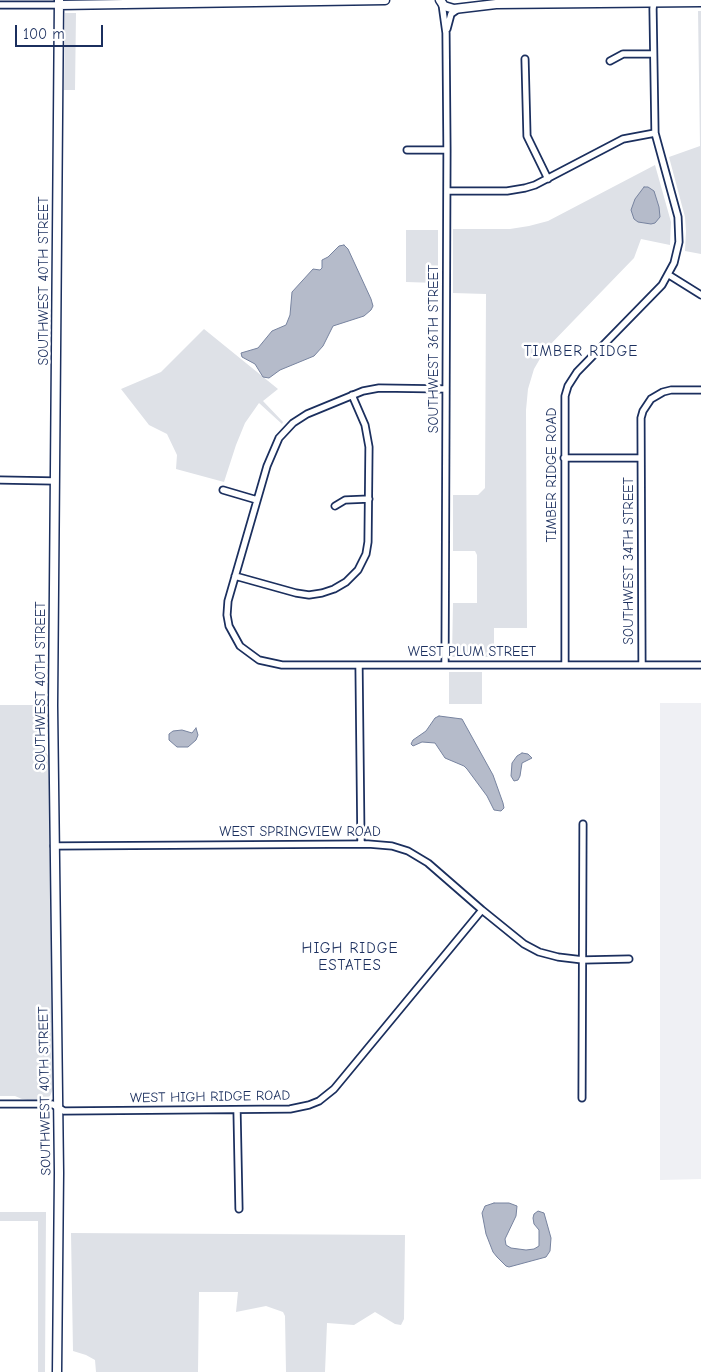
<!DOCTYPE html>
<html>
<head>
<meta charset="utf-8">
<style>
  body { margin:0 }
  #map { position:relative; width:701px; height:1372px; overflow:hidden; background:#fff; font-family:"Comic Neue",sans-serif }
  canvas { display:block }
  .scale { position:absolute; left:15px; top:25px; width:88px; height:22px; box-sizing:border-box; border:2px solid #1b2f5e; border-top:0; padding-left:6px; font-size:15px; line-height:18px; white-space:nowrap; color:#1b2f5e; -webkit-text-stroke:4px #fff; paint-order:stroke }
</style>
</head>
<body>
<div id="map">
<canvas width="701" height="1372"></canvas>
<div class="scale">100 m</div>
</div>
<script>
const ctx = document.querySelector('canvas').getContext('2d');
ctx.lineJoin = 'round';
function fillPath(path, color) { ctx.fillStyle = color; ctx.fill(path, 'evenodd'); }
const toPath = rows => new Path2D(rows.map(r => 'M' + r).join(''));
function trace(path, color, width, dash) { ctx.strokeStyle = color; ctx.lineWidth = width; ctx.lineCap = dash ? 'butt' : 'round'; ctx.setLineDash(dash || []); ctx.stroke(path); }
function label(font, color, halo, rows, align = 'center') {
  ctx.font = font + ' "Comic Neue",sans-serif'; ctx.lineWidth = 5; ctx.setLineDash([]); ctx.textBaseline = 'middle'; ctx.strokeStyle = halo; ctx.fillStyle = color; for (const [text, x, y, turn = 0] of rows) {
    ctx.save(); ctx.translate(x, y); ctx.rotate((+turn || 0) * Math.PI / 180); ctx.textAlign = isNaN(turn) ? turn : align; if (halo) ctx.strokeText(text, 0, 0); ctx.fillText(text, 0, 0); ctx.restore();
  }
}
const built = toPath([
  [660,703,701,703,701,1179,660,1180]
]);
const green = toPath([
  [698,11,701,11,701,254,685,251,686,231,685,217,669,157,700,146],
  [65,13,76,13,75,90,64,90],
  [655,165,671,222,670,245,641,239,634,258,545,350,534,369,528,389,526,410,527,628,494,628,494,657,452,657,453,603,477,603,477,555,475,551,453,551,453,495,478,495,485,488,486,294,453,293,453,229,510,229,529,226,548,221],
  [406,230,438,230,438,283,406,282],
  [204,329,278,389,263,401,283,422,282,424,259,403,245,423,236,445,224,482,176,469,177,455,167,434,149,425,121,389,161,372],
  [449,672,482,672,482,704,449,704],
  [0,705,41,705,41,738,44,740,45,751,49,757,53,1089,50,1096,45,1099,33,1101,22,1099,15,1096,0,1096],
  [0,1212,46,1212,45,1372,38,1372,38,1221,0,1221],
  [71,1233,405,1235,404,1319,401,1325,395,1324,375,1312,354,1325,327,1323,325,1372,286,1372,285,1316,283,1312,266,1306,236,1312,238,1292,199,1292,198,1372,96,1372,95,1360,86,1355,73,1351]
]);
const water = toPath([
  [644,187,648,187,654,191,659,207,660,217,655,223,651,224,638,222,634,219,631,210,635,199,644,187],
  [344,245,348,249,371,299,373,306,371,310,364,316,333,326,323,346,314,356,280,370,269,378,263,377,255,364,242,357,241,353,258,348,272,331,286,325,290,315,292,292,313,269,320,270,322,268,322,260,328,257,339,246,344,245],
  [439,716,462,719,493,775,503,803,504,808,501,811,494,810,487,796,467,769,464,766,445,758,435,743,422,742,413,746,411,744,413,740,426,731,435,718,439,716],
  [196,728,198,735,196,740,188,747,177,747,169,740,169,734,173,731,182,730,192,733,196,728],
  [522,753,528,754,532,758,522,763,520,776,518,780,514,781,511,776,512,763,517,756,522,753],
  [494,1203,509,1203,517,1206,516,1216,505,1239,506,1245,511,1248,526,1250,534,1249,539,1246,539,1230,534,1224,533,1218,534,1214,538,1211,544,1213,551,1238,550,1251,546,1257,509,1267,506,1266,497,1257,493,1252,486,1234,482,1213,485,1206,494,1203]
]);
const street = toPath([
  [442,4,446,33,447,150,445,665],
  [0,5,59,5],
  [447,29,451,14,458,9],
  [525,59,527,136,548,179],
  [610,61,623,54,653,54],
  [407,150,447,150],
  [447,191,507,191,525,188,535,185,623,139,655,133],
  [669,275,701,295],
  [446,389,379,388,363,391,307,414,293,423,279,438,267,466,228,601,227,615,229,626,240,646,259,660,282,665,701,665],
  [564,458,641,458],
  [0,480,55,481],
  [223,490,257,500],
  [335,506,345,500,369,499],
  [235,576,296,593,309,595,322,593,334,589,346,582,358,570,366,554,368,542,369,447,365,425,352,395],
  [359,665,361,844],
  [565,665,565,396,568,386,577,372,662,285,674,263,679,242,678,217,655,133,653,9,654,0],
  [642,665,641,418,643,411,651,399,663,392,671,390,701,390],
  [54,846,368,844,392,846,408,851,428,863,482,910,524,944,539,952,558,957,583,960,629,959],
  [582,1098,583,824],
  [0,1104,52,1104,64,1111,290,1109,309,1105,319,1101,334,1089,482,910],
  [237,1110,239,1209]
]);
const secondary = toPath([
  [440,0,444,6,454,9,496,4,701,2],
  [59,5,385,0],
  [57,1372,59,1173,53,705,59,0]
]);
const streetNames = [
  ["SOUTHWEST 40TH STREET",44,281,-90],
  ["SOUTHWEST 36TH STREET",434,349,-90],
  ["TIMBER RIDGE ROAD",552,475,-90],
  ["SOUTHWEST 34TH STREET",629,561,-90],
  ["WEST PLUM STREET",472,652],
  ["SOUTHWEST 40TH STREET",41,686,-90],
  ["WEST SPRINGVIEW ROAD",300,832],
  ["SOUTHWEST 40TH STREET",45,1091,-91],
  ["WEST HIGH RIDGE ROAD",210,1097,-1]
];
const neighbourhoodNames = [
  ["TIMBER RIDGE",581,352],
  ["HIGH RIDGE",350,949],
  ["ESTATES",350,966]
];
fillPath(built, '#eff0f4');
fillPath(green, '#dee1e7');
fillPath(water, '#b5bbca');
trace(water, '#77839f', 1);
trace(street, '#1b2f5e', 9);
trace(secondary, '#1b2f5e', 11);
trace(street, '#fff', 5.5);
trace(secondary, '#fff', 8);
label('14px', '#1b2f5e', '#fff', streetNames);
ctx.letterSpacing = '1px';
label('15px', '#1b2f5e', '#fff', neighbourhoodNames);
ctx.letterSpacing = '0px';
</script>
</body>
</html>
